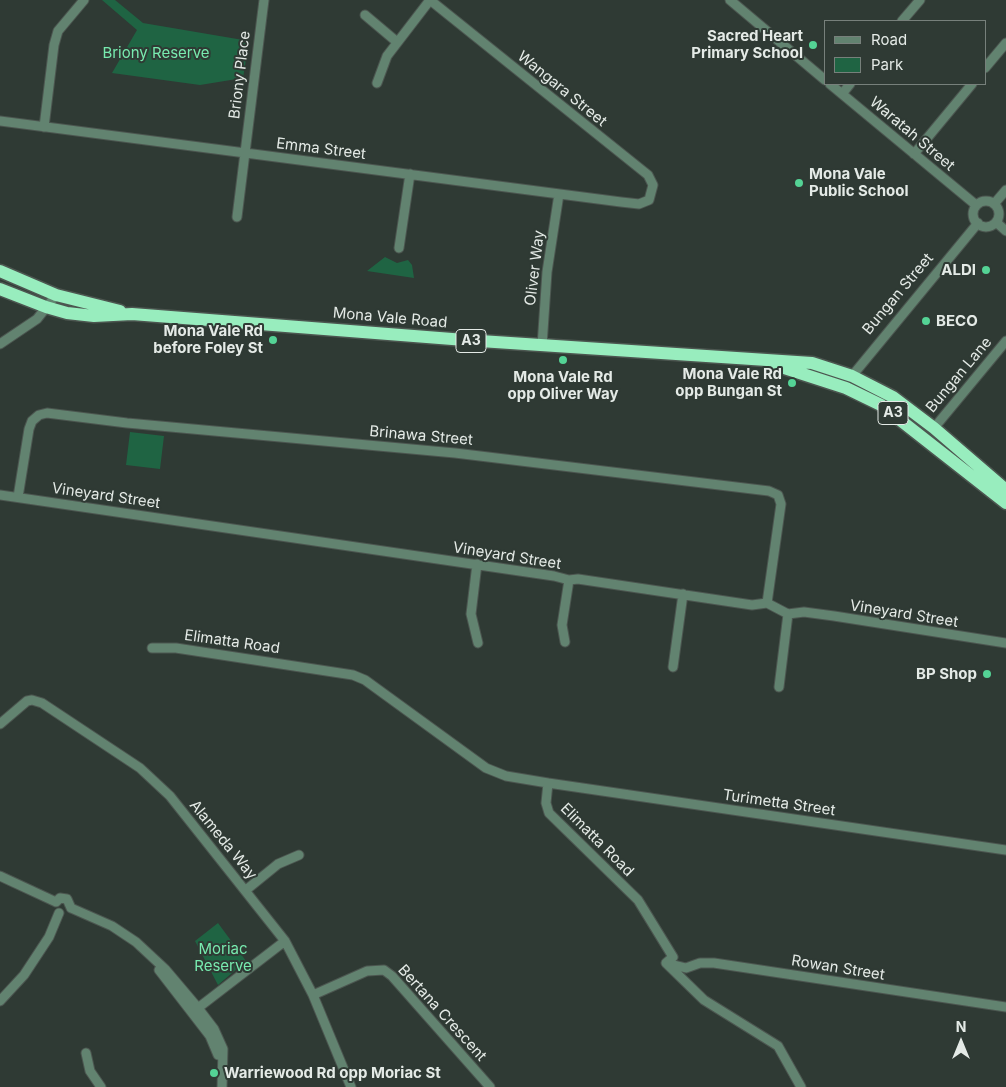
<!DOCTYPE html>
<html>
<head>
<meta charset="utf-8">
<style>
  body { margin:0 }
  #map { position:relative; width:1006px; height:1087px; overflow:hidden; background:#2f3a34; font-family:Inter,sans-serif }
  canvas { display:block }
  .legend { position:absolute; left:824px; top:20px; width:162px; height:65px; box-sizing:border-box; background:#2f3a34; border:1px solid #77807b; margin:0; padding:6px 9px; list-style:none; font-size:15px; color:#e4eae6 }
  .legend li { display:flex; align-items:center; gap:10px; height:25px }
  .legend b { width:25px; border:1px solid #77807b }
  .north { position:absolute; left:936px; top:1017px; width:50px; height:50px; -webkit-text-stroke:4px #2f3a34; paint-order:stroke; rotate:0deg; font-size:14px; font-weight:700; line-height:20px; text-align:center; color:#e4eae6 }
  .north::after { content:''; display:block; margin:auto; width:18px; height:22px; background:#e4eae6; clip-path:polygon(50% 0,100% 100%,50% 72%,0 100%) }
</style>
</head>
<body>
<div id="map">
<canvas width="1006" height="1087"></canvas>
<ul class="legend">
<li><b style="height:6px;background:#628370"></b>Road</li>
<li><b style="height:14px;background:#1f6443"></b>Park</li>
</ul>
<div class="north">N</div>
</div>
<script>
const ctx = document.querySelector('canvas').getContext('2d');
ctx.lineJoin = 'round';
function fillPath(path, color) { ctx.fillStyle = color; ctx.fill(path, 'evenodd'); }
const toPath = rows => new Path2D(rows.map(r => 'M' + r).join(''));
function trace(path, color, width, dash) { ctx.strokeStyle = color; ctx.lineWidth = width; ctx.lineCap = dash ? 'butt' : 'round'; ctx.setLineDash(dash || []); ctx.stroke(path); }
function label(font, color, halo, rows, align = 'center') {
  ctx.font = font + ' Inter,sans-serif'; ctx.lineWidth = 4; ctx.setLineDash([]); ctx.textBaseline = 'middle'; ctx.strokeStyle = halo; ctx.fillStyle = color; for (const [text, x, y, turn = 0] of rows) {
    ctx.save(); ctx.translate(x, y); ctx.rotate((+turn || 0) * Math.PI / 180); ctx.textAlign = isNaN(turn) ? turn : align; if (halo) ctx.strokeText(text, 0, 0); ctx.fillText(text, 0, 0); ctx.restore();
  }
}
const green = toPath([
  [102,0,115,0,143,23,249,41,243,78,200,85,112,73,137,30],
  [385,257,397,263,408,260,412,265,414,278,367,271],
  [130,432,164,436,160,469,126,465],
  [218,923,246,961,218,985,195,941]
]);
const minor = toPath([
  [730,0,825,80],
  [365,15,397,42],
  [902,21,920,0],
  [985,68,1006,43],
  [377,83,387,56,430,0],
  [830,84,976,205],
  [842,94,850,84],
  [0,121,621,202,639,204,649,200,653,185,648,175,430,0],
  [44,127,54,45,58,31,84,0],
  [914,154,972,84],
  '973 214a13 13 0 1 1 26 0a13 13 0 1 1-26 0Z',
  [994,204,1006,190],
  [237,217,264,0],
  [996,222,1006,231],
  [399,248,410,174],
  [0,344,37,319,56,295],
  [542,346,547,272,559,194],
  [852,376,978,223],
  [934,428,1006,341],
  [0,495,554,576,569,580,578,579,752,605,767,603,788,614,804,612,834,616,1006,643],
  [18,497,29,429,32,421,39,415,47,413,127,423,455,453,769,491,778,495,781,504,767,603],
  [477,564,471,614,478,643],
  [565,642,562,625,569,580],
  [152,648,176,648,353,675,365,680,486,768,506,776,548,783,546,803,549,813,638,900,673,957,666,963,704,1000,778,1046,801,1087],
  [673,667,683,594],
  [779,687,788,614],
  [0,724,27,701,32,700,42,703,140,768,170,796,285,941,313,995,351,1087],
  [548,783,1006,850],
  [0,876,56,902],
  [246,890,278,864,299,855],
  [56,902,60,898,67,899,71,908],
  [71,908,112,926,136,942,165,969,198,1008,214,1029,223,1049,222,1087],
  [666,963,686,968,700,963,714,963,1006,1007],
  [159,970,210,1036,218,1055],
  [313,995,367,971,384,970,392,976,490,1087],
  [0,1001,24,975,49,937,59,913],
  [194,1011,285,941],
  [86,1053,90,1071,101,1087]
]);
const highway = toPath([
  [0,271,56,295,120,311],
  [0,289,46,307,67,313,94,316,132,314,465,340,812,363,852,376,893,397,934,428,1006,490],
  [775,365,846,388,881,405,1006,503]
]);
const markers = [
  [813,45,5,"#54d395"],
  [799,183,5,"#54d395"],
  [986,270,5,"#54d395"],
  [926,321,5,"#54d395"],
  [273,340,5,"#54d395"],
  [563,360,5,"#54d395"],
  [792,383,5,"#54d395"],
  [987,674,5,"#54d395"],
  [214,1073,5,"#54d395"]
];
const shields = [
  [471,341,30],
  [893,413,30]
];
const shieldNames = [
  ["A3",471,341],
  ["A3",893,413]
];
const poiNames = [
  ["Sacred Heart",803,36],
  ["Primary School",803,53],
  ["Mona Vale",809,174,"left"],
  ["Public School",809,191,"left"],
  ["ALDI",976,270],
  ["BECO",936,321,"left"],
  ["Mona Vale Rd",263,331],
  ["before Foley St",263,348],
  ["Mona Vale Rd",782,374],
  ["opp Bungan St",782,391],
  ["Mona Vale Rd",563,377,"center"],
  ["opp Oliver Way",563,394,"center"],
  ["BP Shop",977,674],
  ["Warriewood Rd opp Moriac St",224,1073,"left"]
];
const parkNames = [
  ["Briony Reserve",156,53],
  ["Moriac",223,949],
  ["Reserve",223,966]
];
const streetNames = [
  ["Briony Place",240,75,-83],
  ["Wangara Street",562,89,39],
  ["Waratah Street",912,134,40],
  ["Emma Street",321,149,7],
  ["Oliver Way",535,268,-83],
  ["Bungan Street",898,294,-50],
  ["Mona Vale Road",390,318,5],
  ["Bungan Lane",959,375,-50],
  ["Brinawa Street",421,436,5],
  ["Vineyard Street",106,496,8],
  ["Vineyard Street",507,556,9],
  ["Vineyard Street",904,614,9],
  ["Elimatta Road",232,642,8],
  ["Turimetta Street",779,803,8],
  ["Alameda Way",223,840,51],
  ["Elimatta Road",597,840,45],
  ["Rowan Street",838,968,9],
  ["Bertana Crescent",442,1013,48]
];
fillPath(green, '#1f6443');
trace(minor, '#4c5650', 11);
trace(highway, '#4c5650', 15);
trace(minor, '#628370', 9);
trace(highway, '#98edbe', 12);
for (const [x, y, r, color] of markers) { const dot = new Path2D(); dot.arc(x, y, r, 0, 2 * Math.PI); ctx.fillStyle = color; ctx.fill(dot); trace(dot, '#2f3a34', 2); }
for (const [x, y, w] of shields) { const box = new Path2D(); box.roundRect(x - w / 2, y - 11.5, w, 23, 4); ctx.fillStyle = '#2f3a34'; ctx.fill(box); trace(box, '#e4eae6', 1); }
label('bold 14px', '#e4eae6', null, shieldNames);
label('bold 15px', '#e4eae6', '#2f3a34', poiNames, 'right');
label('15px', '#78ebaf', '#2f3a34', parkNames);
label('15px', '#e4eae6', '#2f3a34', streetNames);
</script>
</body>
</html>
